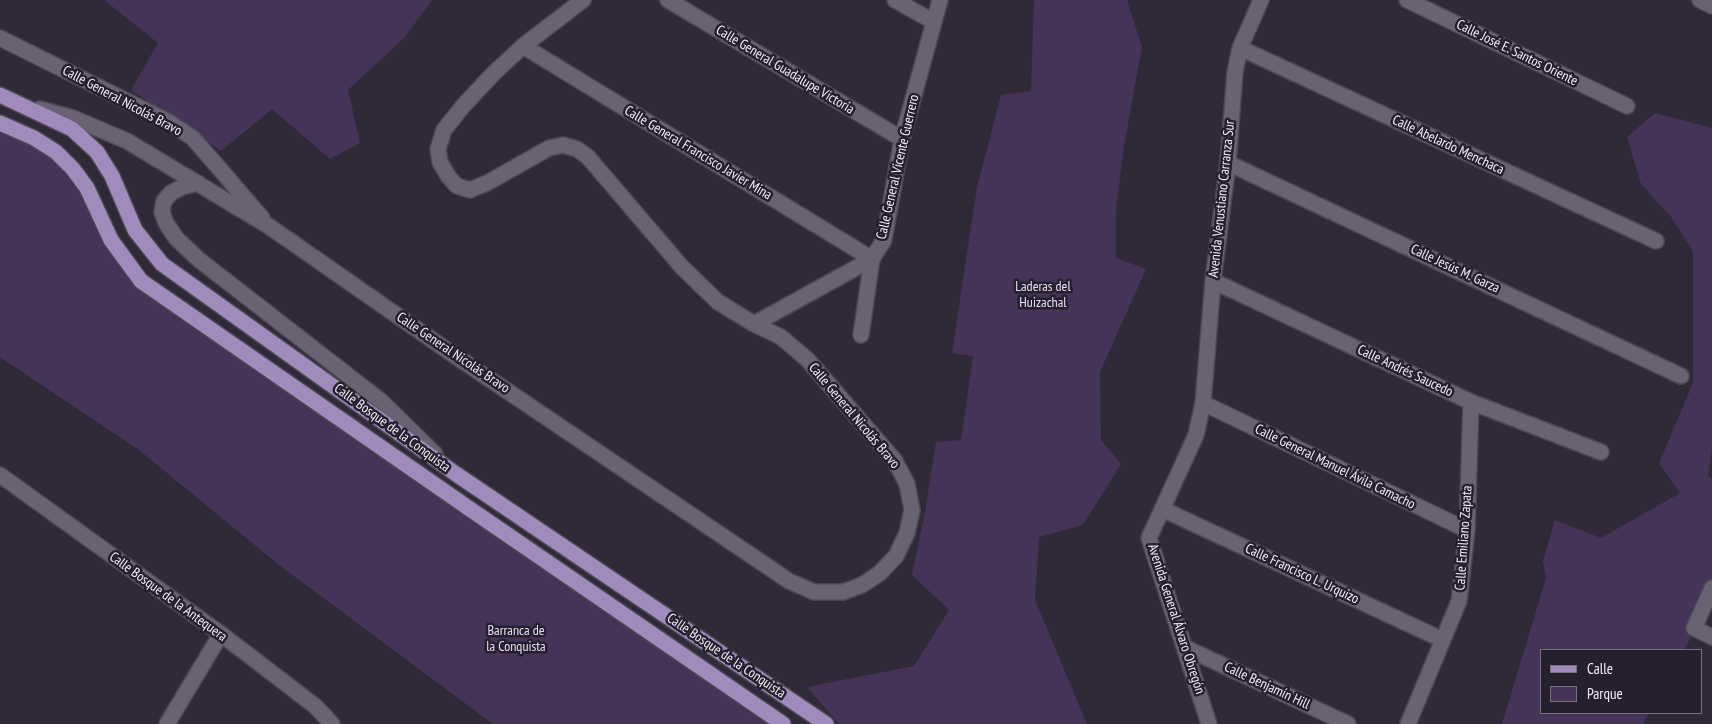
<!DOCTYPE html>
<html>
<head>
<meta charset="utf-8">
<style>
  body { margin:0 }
  #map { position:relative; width:1712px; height:724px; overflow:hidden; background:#302a38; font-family:"PT Sans Narrow",sans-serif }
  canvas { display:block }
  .legend { position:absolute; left:1540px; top:649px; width:162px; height:65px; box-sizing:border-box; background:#26202e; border:1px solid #77727e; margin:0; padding:6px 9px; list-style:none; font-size:15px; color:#f1edf7 }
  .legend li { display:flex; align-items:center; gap:10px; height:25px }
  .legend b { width:25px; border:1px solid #77727e }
</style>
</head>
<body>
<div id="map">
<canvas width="1712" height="724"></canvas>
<ul class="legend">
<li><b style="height:6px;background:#a18bbd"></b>Calle</li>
<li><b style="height:14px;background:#453458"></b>Parque</li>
</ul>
</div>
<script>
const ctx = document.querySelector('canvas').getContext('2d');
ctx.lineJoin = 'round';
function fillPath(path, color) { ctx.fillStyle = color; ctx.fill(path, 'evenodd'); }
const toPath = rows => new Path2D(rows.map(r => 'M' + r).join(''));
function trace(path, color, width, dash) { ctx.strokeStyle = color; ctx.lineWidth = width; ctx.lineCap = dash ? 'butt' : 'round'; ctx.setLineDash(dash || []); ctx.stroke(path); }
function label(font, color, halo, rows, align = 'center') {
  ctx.font = font + ' "PT Sans Narrow",sans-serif'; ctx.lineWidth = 5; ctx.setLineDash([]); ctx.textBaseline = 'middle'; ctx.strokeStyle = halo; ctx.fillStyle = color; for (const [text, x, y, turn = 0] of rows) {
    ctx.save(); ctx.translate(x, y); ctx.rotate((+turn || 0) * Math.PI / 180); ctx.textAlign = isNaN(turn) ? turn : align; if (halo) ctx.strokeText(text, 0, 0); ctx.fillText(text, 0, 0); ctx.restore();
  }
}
const green = toPath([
  [104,0,432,0,404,38,348,90,360,143,330,159,272,109,221,151,131,90,158,43],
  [1034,0,1127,0,1142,47,1124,146,1116,210,1116,258,1146,269,1100,372,1101,440,1121,464,1083,525,1039,537,1035,600,1087,724,839,724,807,687,914,666,949,610,912,575,925,512,936,442,961,440,973,356,952,353,977,187,1001,95,1031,91],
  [1655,113,1712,128,1712,448,1708,476,1712,479,1712,599,1684,650,1541,650,1541,713,1649,713,1643,724,1502,724,1546,578,1543,561,1555,520,1601,538,1680,493,1659,463,1693,383,1693,251,1672,218,1641,184,1627,137],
  [0,123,56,152,142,281,784,724,493,724,279,565,139,450,0,357]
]);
const minor = toPath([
  [668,0,902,139],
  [895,0,934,22],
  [1407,0,1627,106],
  [1700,0,1712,6],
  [0,38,169,122,193,138,262,218],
  [523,46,872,259,754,324],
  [1240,48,1656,241],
  [40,109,73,118,127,141,270,227,451,353,789,581,814,592,843,592,862,585,880,573,896,556,907,533,912,510,907,484,895,461,807,359,781,337,754,324,718,302,681,266,588,157,577,149,563,145,549,148,487,183,470,190,457,186,448,176,440,162,438,149,444,130,463,106,494,73,523,46,583,0],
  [1228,163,1681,376],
  [198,183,182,187,171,193,164,201,162,212,166,223,176,238,198,259,381,401,435,454],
  [1213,281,1471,402,1601,452],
  [861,335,872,259,884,240,902,139,940,0],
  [1203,403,1467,530],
  [0,475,221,634,315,706,332,724],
  [1162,509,1443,640],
  [1712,588,1694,628,1712,637],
  [1186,648,1348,724],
  [167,724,221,634],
  [1209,724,1149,538,1196,435,1203,403,1213,281,1228,163,1235,72,1240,48,1261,0],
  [1408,724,1459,601,1467,530,1471,402]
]);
const major = toPath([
  [0,95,72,129,97,152,112,176,135,230,162,264,456,474,826,724],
  [0,123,34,138,56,152,73,169,87,188,111,240,141,281,467,507,783,724]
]);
const streetNames = [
  ["Calle José E. Santos Oriente",1517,53,26],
  ["Calle General Guadalupe Victoria",785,70,31],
  ["Calle General Nicolás Bravo",122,101,28],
  ["Calle Abelardo Menchaca",1448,145,25],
  ["Calle General Francisco Javier Mina",698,153,31],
  ["Calle General Vicente Guerrero",898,167,-77],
  ["Avenida Venustiano Carranza Sur",1222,199,-84],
  ["Calle Jesús M. Garza",1455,269,25],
  ["Calle General Nicolás Bravo",453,353,34],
  ["Calle Andrés Saucedo",1405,371,25],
  ["Calle General Nicolás Bravo",854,416,50],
  ["Calle Bosque de la Conquista",392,428,36],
  ["Calle General Manuel Ávila Camacho",1335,467,26],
  ["Calle Emiliano Zapata",1464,538,-86],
  ["Calle Francisco L. Urquizo",1302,574,25],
  ["Calle Bosque de la Antequera",168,597,36],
  ["Avenida General Álvaro Obregón",1176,619,72],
  ["Calle Bosque de la Conquista",726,656,34],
  ["Calle Benjamín Hill",1267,686,25]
];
const parkNames = [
  ["Laderas del",1043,287],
  ["Huizachal",1043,303],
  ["Barranca de",516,631],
  ["la Conquista",516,647]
];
fillPath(green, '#453458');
trace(minor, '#4c4753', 18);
trace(major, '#4c4753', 18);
trace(minor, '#696272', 15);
trace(major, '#a18bbd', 15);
label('14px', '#f1edf7', '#26202e', streetNames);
label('14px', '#e8dcfa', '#26202e', parkNames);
</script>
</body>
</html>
